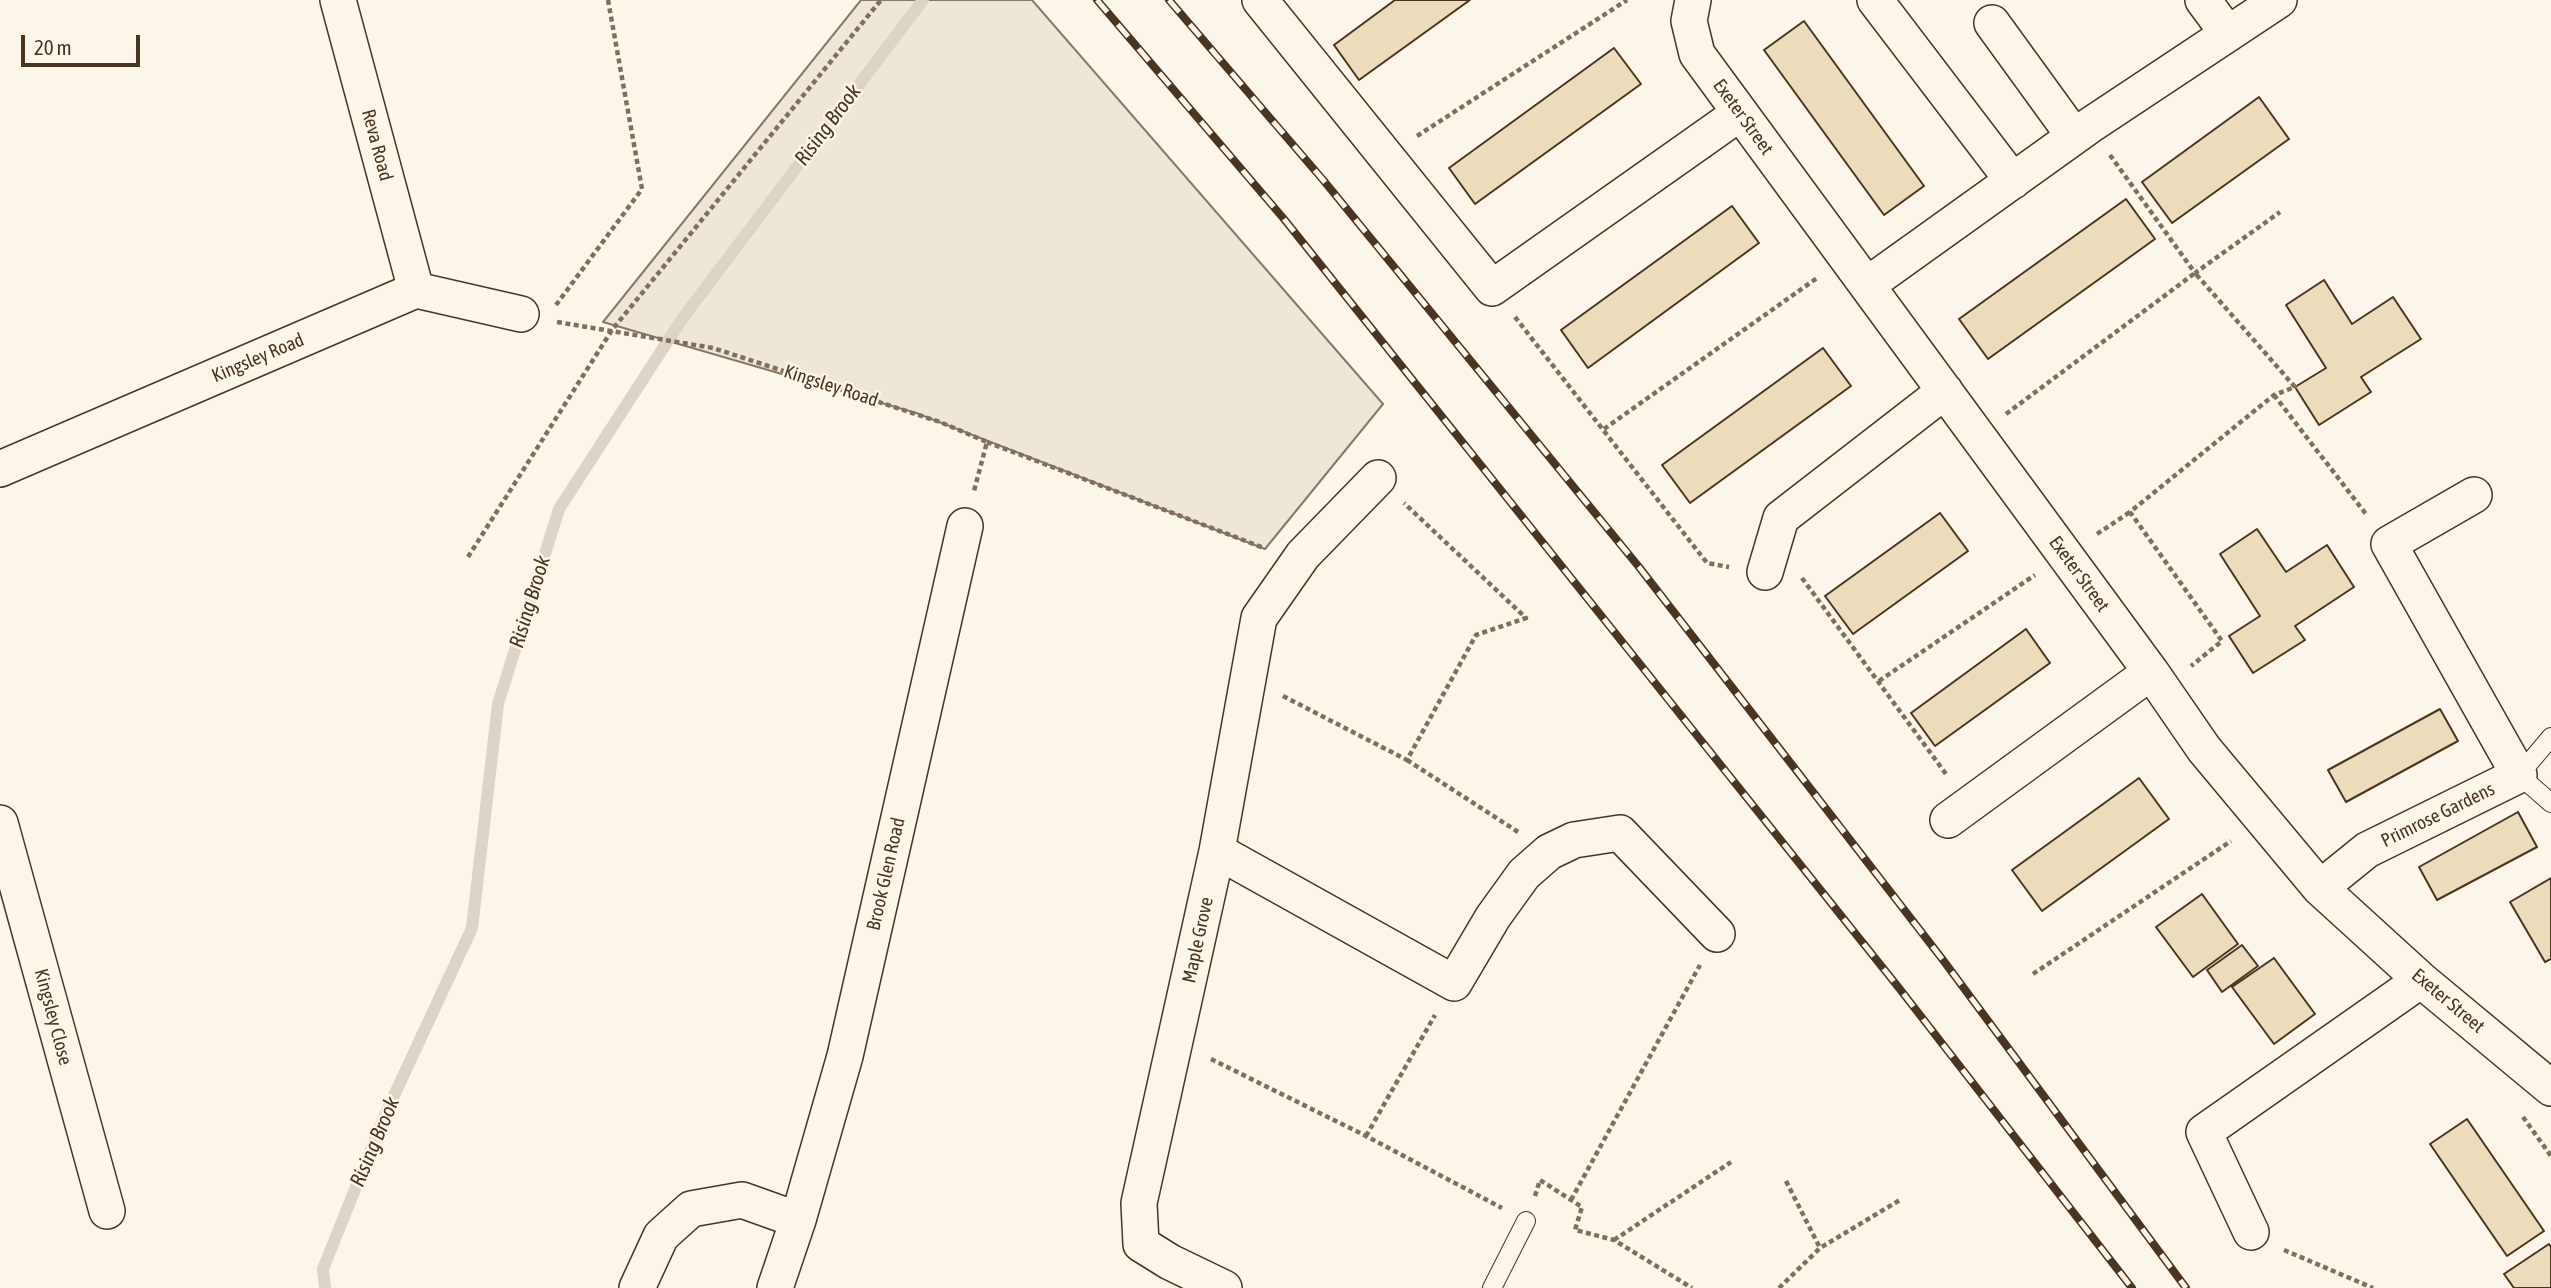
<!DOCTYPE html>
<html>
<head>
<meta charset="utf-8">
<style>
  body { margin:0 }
  #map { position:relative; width:2551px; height:1288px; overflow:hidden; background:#fbf6e9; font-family:"Asap Condensed",sans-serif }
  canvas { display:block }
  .scale { position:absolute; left:21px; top:35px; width:119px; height:32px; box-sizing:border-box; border:4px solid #4a3520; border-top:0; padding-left:9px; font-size:21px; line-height:24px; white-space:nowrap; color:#4a3520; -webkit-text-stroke:5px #fbf6e9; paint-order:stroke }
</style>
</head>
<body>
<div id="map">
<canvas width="2551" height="1288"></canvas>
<div class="scale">20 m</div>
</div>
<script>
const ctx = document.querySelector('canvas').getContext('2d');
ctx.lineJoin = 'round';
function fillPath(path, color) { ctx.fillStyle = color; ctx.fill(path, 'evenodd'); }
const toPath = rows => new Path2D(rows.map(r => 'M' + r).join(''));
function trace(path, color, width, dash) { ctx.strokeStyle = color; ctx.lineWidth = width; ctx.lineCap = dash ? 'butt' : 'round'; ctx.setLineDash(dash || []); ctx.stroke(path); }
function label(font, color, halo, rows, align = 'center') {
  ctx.font = font + ' "Asap Condensed",sans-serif'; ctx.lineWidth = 5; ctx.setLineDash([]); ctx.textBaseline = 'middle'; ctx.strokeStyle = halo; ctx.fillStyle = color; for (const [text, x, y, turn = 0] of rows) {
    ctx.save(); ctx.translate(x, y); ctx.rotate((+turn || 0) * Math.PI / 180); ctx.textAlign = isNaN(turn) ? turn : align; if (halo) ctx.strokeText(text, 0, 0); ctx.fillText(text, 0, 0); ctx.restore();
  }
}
const green = toPath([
  [861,0,1032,0,1383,404,1265,549,916,413,603,322,861,0]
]);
const stream = toPath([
  [325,1288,323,1269,384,1117,472,928,498,704,559,509,682,319,923,0]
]);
const building = toPath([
  [1395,0,1470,0,1359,80,1334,45,1395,0],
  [1804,21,1924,186,1884,215,1764,50,1804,21],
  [1614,48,1641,84,1475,204,1449,168,1614,48],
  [2259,97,2289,139,2172,223,2142,182,2259,97],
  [2126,199,2155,239,1988,359,1959,319,2126,199],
  [1732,206,1759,243,1588,368,1561,330,1732,206],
  [2324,280,2352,324,2393,297,2421,339,2361,377,2371,392,2319,425,2295,387,2326,368,2286,305,2324,280],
  [1823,348,1851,386,1690,503,1662,465,1823,348],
  [1940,513,1968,551,1853,634,1825,596,1940,513],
  [2257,529,2286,572,2327,545,2354,587,2295,626,2305,640,2253,673,2229,636,2260,616,2220,554,2257,529],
  [2026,629,2050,663,1935,746,1911,713,2026,629],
  [2440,709,2458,741,2346,802,2328,770,2440,709],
  [2139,778,2169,819,2042,911,2012,870,2139,778],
  [2518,812,2537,847,2437,900,2419,867,2518,812],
  [2551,878,2551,959,2545,962,2510,902,2551,878],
  [2202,894,2238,944,2193,977,2156,927,2202,894],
  [2242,945,2258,966,2222,992,2207,970,2242,945],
  [2274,958,2315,1014,2274,1044,2232,987,2274,958],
  [2467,1119,2544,1231,2507,1256,2430,1144,2467,1119],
  [2549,1244,2551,1247,2551,1288,2514,1288,2504,1274,2549,1244]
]);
const path = toPath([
  [1417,136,1627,0],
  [2110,155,2195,273,2280,212],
  [556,305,642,189,608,0],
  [1515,317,1707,563,1729,567],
  [557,322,713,348,940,422,987,442,974,491],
  [2274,395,2366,514],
  [2006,414,2195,273,2295,387,2274,395,2130,512,2222,641,2191,666],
  [1604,429,1817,278],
  [987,442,1264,548],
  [2097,534,2130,512],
  [468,557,612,330,881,0],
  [1802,578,1946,774],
  [1879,681,2035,575],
  [1283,696,1407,760,1476,635,1526,618,1404,503],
  [1407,760,1518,832],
  [2033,974,2231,841],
  [1211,1059,1366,1136,1502,1208],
  [2523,1117,2551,1156],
  [1366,1136,1435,1015],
  [1786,1181,1820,1248],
  [1535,1196,1540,1180,1582,1207,1575,1230,1614,1240,1692,1288],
  [1571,1200,1700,965],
  [1614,1240,1731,1162],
  [2284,1250,2373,1288],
  [1779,1288,1820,1248,1900,1200]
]);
const service = toPath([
  [2551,737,2519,775,2551,803],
  [1492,1288,1526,1221]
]);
const minor = toPath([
  [338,0,416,290],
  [1260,0,1492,288,1740,113],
  [1693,0,1689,21,1697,54,2151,672,2204,749,2320,888,2421,980,2551,1088],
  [1875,0,2013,181],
  [2203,0,2228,34],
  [1992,23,2074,136],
  [1867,285,2089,126,2279,0],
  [0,469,416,290,521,314],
  [1765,572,1781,518,1945,391],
  [1948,820,2151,672],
  [0,823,107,1211],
  [1217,851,1454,983,1493,917,1524,874,1549,852,1574,840,1620,833,1717,934],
  [2320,888,2367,850,2519,775,2389,544,2474,495],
  [2251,1232,2204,1132,2421,980],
  [637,1288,661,1236,691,1209,742,1200,798,1220],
  [775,1288,798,1220,845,1056,965,526],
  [1224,1288,1170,1262,1141,1244,1139,1203,1217,851,1259,618,1303,555,1378,478]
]);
const rail = toPath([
  [1097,0,1284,219,1899,988,2132,1288],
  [1169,0,1324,181,1639,567,1943,960,2186,1288]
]);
const streetNames = [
  ["Exeter Street",1743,117,54],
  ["Reva Road",377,145,75],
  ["Kingsley Road",258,358,-23],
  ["Kingsley Road",831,386,18],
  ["Exeter Street",2079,574,54],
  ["Primrose Gardens",2438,815,-26],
  ["Brook Glen Road",886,874,-77],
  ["Maple Grove",1198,940,-78],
  ["Exeter Street",2448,1001,40],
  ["Kingsley Close",53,1017,75]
];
const waterNames = [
  ["Rising Brook",828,125,-53],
  ["Rising Brook",530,602,-73],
  ["Rising Brook",375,1142,-67]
];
fillPath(green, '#ede6d9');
trace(green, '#887966', 2);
trace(stream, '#dcd4c6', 12);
fillPath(building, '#ecdcbc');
trace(building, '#4a3520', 2);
trace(service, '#4a3520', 20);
trace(minor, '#4a3520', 38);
trace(path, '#7f6f5c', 4.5, [5, 3.5]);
trace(service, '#fbf6e9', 18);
trace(minor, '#fbf6e9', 35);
trace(rail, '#4a3520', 8);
trace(rail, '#fbf6e9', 5, [16]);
label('19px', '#4a3520', '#fbf6e9', streetNames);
label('italic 21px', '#4a3520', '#fbf6e9', waterNames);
</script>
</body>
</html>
